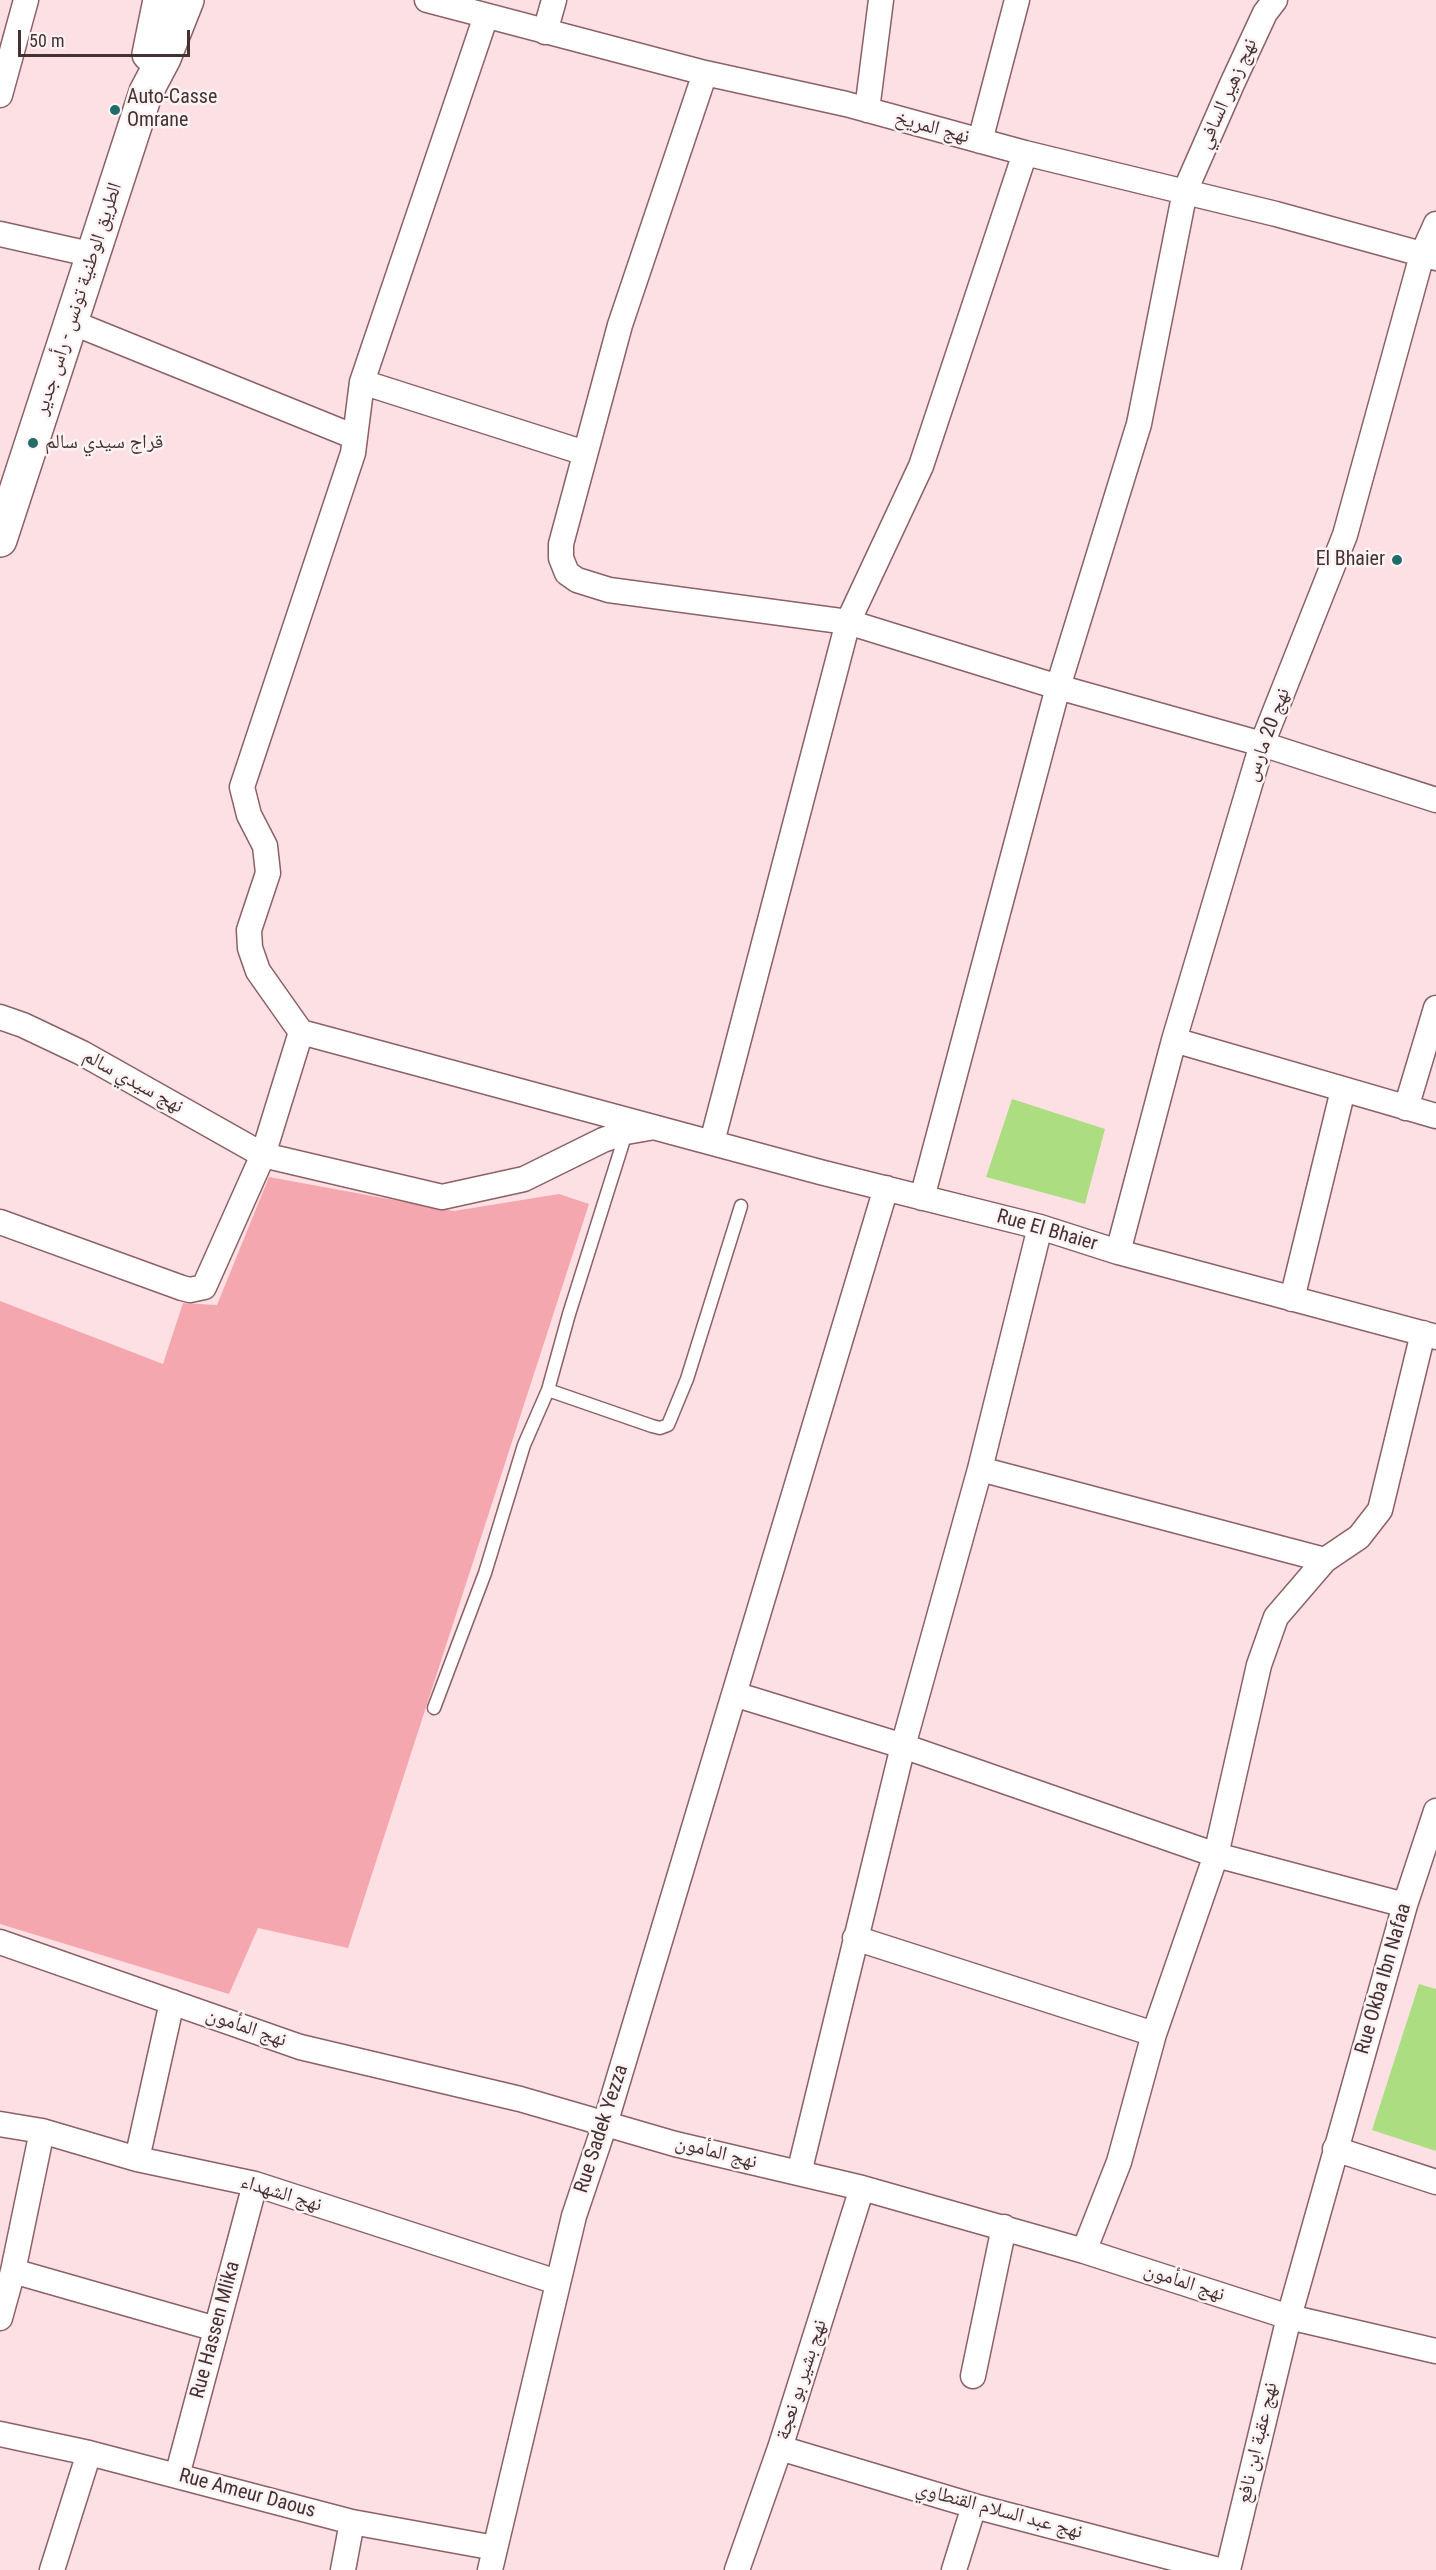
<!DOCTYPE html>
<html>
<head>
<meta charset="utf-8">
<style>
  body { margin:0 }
  #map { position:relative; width:1436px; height:2570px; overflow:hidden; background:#fde0e3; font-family:"Roboto Condensed",sans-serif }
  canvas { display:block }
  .scale { position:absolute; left:18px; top:30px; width:172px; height:27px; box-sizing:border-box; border:3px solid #443133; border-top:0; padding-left:8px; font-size:18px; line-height:21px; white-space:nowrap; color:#443133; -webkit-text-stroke:4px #fdf3f4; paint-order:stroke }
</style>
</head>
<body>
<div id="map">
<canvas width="1436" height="2570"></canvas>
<div class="scale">50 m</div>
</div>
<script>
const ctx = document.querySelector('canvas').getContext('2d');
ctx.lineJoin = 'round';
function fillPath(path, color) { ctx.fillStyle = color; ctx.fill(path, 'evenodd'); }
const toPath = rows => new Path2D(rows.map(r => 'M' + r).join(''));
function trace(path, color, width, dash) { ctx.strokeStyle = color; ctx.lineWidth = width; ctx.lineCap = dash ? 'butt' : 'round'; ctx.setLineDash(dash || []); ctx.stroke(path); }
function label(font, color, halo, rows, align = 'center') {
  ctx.font = font + ' "Roboto Condensed","Noto Naskh Arabic",sans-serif'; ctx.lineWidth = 5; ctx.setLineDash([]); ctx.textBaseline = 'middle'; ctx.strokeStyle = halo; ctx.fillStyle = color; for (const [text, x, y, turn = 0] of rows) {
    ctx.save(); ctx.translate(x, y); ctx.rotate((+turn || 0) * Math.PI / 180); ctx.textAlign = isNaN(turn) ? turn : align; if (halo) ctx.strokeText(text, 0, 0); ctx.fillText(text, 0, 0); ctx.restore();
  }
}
const green = toPath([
  [269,1177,454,1211,559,1194,589,1204,348,1948,258,1928,229,1994,0,1924,0,1301,163,1364,183,1303,217,1305]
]);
const building = toPath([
  [1012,1099,1105,1129,1085,1204,986,1177],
  [1419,1984,1436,1989,1436,2151,1372,2130]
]);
const lane = toPath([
  [548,1390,652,1426,660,1428,668,1425,687,1379,741,1206],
  [434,1708,485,1573,524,1445,548,1390,569,1314,626,1133]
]);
const street = toPath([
  [427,0,705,73,846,104,1025,153,1276,214,1436,258],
  [545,32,554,0],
  [705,73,620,325,561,544,561,558,567,573,577,580,609,590,848,622,1058,687,1262,744,1436,800],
  [0,95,26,0],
  [867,110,881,0],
  [980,141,1017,0],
  [0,234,94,255],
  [71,322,355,437],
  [362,382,585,453],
  [0,1017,23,1025,82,1053,263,1155,442,1197,524,1179,603,1140,626,1132,649,1128],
  [301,1032,258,971,250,948,249,930,268,873,265,846,249,815,242,787,353,453,362,382,486,16],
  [1174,1040,1436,1116],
  [1406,1108,1436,1008],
  [712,1142,848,622,921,466,1025,153],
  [922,1198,1058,687,1139,424,1185,191,1232,84,1265,13,1275,0],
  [0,1222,182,1288,190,1290,204,1287,263,1155,301,1032,820,1172,1040,1227,1118,1252,1436,1337],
  [1118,1252,1174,1040,1262,744,1345,535,1422,255,1436,224],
  [1292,1299,1343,1090],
  [980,1469,1325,1560],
  [734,1694,903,1746,1216,1855,1259,1665,1276,1617,1325,1560,1359,1537,1380,1510,1423,1333],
  [855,1938,1154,2034,1119,2162,1084,2251],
  [0,1942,300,2047,520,2099,675,2144,862,2188,1084,2251,1289,2317,1436,2351],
  [1154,2034,1216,1855,1405,1905],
  [0,2124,42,2131,137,2159,255,2184,557,2282],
  [1335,2149,1436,2182],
  [137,2159,172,2002],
  [799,2173,903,1746,980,1469,1040,1227],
  [13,2271,216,2329],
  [0,2318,13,2271,42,2131],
  [973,2376,1004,2227],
  [0,2434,89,2453,352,2522,495,2548],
  [780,2448,974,2506,1219,2570],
  [177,2476,255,2184],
  [52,2570,89,2453],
  [343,2570,352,2522],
  [490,2570,574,2216,605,2124,886,1188],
  [737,2570,780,2448,862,2188],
  [954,2570,974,2506],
  [1228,2570,1289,2317,1405,1905,1436,1811]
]);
const primary = toPath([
  [149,54,160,0],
  [0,540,146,92,164,58,187,0]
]);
const markers = [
  [115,110,6,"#216c69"],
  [33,443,6,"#216c69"],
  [1397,560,6,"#216c69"]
];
const streetNames = [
  ["نهج زهير السافي",1228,94,-66],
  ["نهج المريخ",932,128,15],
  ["الطريق الوطنية تونس - رأس جدير",79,299,-72],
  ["نهج 20 مارس",1268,735,-70],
  ["نهج سيدي سالم",133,1082,29],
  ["Rue El Bhaier",1047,1231,16],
  ["Rue Okba Ibn Nafaa",1384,1979,-74],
  ["نهج المأمون",246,2028,19],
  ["Rue Sadek Yezza",602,2129,-72],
  ["نهج المأمون",716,2153,14],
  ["نهج الشهداء",281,2194,17],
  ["نهج المأمون",1184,2283,18],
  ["Rue Hassen Mlika",216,2330,-75],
  ["نهج بشير بو نعجة",802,2380,-72],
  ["نهج عقبة ابن نافع",1258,2443,-77],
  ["Rue Ameur Daous",247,2494,15],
  ["نهج عبد السلام القنطاوي",999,2511,15]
];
const poiNames = [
  ["Auto-Casse",127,98],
  ["Omrane",127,121],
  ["قراج سيدي سالم",45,443],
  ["El Bhaier",1385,560,"right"]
];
fillPath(green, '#f5a7b0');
fillPath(building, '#acdd81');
trace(lane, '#8b6166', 15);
trace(street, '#8b6166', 27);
trace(primary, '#8b6166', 36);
trace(lane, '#fff', 12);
trace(street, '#fff', 24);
trace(primary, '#fff', 33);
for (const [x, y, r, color] of markers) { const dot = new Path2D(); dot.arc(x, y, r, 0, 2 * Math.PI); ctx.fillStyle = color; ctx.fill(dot); trace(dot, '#fdf3f4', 2); }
label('20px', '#443133', '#fdf3f4', streetNames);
label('20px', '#443133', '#fdf3f4', poiNames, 'left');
</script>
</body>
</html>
